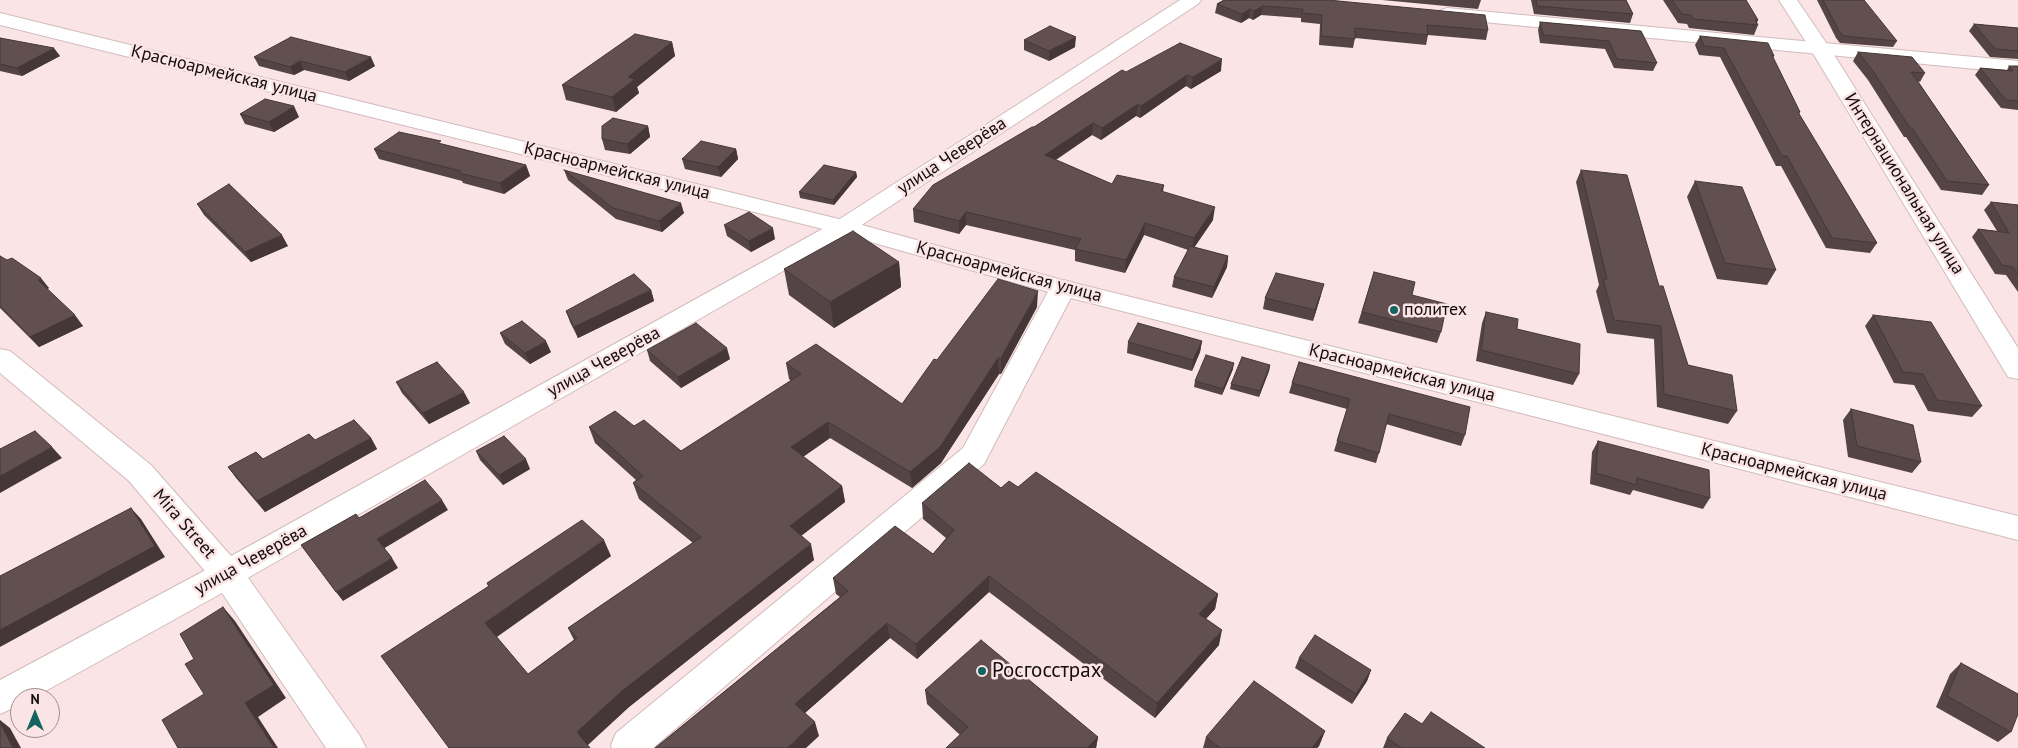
<!DOCTYPE html>
<html>
<head>
<meta charset="utf-8">
<style>
  body { margin:0 }
  #map { position:relative; width:2018px; height:748px; overflow:hidden; background:#fbe4e5; font-family:"PT Sans",sans-serif }
  canvas { display:block }
  .north { position:absolute; left:10px; top:688px; width:50px; height:50px; box-sizing:border-box; background:#fbe4e5; border:1px solid #9f8e8f; border-radius:50%; rotate:0deg; font-size:14px; font-weight:700; line-height:20px; text-align:center; color:#140d0d }
  .north::after { content:''; display:block; margin:auto; width:18px; height:22px; background:#136361; clip-path:polygon(50% 0,100% 100%,50% 72%,0 100%) }
</style>
</head>
<body>
<div id="map">
<canvas width="2018" height="748"></canvas>
<div class="north">N</div>
</div>
<script>
const ctx = document.querySelector('canvas').getContext('2d');
ctx.lineJoin = 'round';
const toPath = rows => new Path2D(rows.map(r => 'M' + r).join(''));
function trace(path, color, width, dash) { ctx.strokeStyle = color; ctx.lineWidth = width; ctx.lineCap = dash ? 'butt' : 'round'; ctx.setLineDash(dash || []); ctx.stroke(path); }
function fillPath(path, color) { ctx.fillStyle = color; ctx.fill(path, 'evenodd'); }
function label(font, color, halo, rows, align = 'center') {
  ctx.font = font + ' "PT Sans",sans-serif'; ctx.lineWidth = 5; ctx.setLineDash([]); ctx.textBaseline = 'middle'; ctx.strokeStyle = halo; ctx.fillStyle = color; for (const [text, x, y, turn = 0] of rows) {
    ctx.save(); ctx.translate(x, y); ctx.rotate((+turn || 0) * Math.PI / 180); ctx.textAlign = isNaN(turn) ? turn : align; if (halo) ctx.strokeText(text, 0, 0); ctx.fillText(text, 0, 0); ctx.restore();
  }
}
const minor = toPath([
  [1180,0,1201,0,1198,4,851,232,239,583,227,587,215,583,129,481,0,373,0,349,10,351,151,465,231,556,835,222,1180,0],
  [1447,8,2018,61,2018,73,1441,18,1438,14,1441,10,1447,8],
  [1063,280,1072,282,1076,288,984,464,653,748,612,748,611,745,616,733,963,448,1050,288,1054,282,1063,280]
]);
const major = toPath([
  [1779,0,1797,0,1831,50,2018,348,2018,379,2008,377,1811,50,1779,0],
  [0,13,851,222,1066,281,2018,516,2018,540,1063,296,835,232,0,25,0,13],
  [227,561,239,565,360,736,366,748,326,748,222,593,33,698,20,698,20,705,0,714,0,680,215,565,227,561]
]);
const wall = toPath([
  [1224,0,1488,30,1486,40,1428,35,1426,45,1355,38,1353,48,1319,45,1320,24,1301,22,1301,18,1261,15,1253,20,1249,18,1241,23,1215,13,1217,4],
  [1382,0,1481,0,1478,9],
  [1531,0,1626,0,1633,14,1630,23,1534,14],
  [1663,0,1746,0,1758,20,1757,23,1758,25,1754,35,1689,28,1687,24,1678,23],
  [1817,0,1823,0,1897,41,1893,47,1840,43,1836,38],
  [1540,22,1641,31,1657,63,1653,71,1614,68,1605,49,1540,43,1538,30],
  [1974,24,2018,28,2018,59,1990,57,1969,31],
  [1700,36,1774,56,1773,58,1800,112,1799,114,1877,243,1870,253,1826,248,1781,166,1776,166,1720,57,1699,55,1695,45],
  [0,38,60,56,22,76,0,71],
  [1024,40,1075,47,1049,61,1024,50],
  [672,42,675,56,637,87,639,93,616,112,566,100,562,85],
  [1858,52,1925,73,1920,82,1918,81,1989,185,1982,195,1941,190,1906,137,1904,137,1868,80,1853,61],
  [254,57,375,66,349,81,304,70,294,75,259,66],
  [2009,66,2018,66,2018,110,2001,108,1975,75,1980,68,2007,70],
  [1221,71,1191,89,1186,86,1140,118,1136,116,1101,140,1092,135,1056,160,1112,184,1164,185,1163,192,1213,220,1194,247,1228,256,1227,267,1212,298,1172,287,1174,277,1188,250,1144,235,1125,273,1075,261,1075,250,966,225,959,234,914,222,913,209,1034,127,1126,72],
  [240,114,299,117,274,132,245,124],
  [648,126,650,137,630,154,605,150,602,139],
  [442,144,526,165,530,176,504,194,463,183,462,181,379,159,374,149],
  [736,149,738,159,721,177,685,169,682,159],
  [564,170,684,213,662,232,616,219,568,180],
  [1581,170,1659,286,1688,365,1737,411,1728,424,1657,407,1654,339,1607,333,1596,291,1599,285,1576,182],
  [856,172,857,177,834,205,800,198,799,192],
  [1695,181,1776,270,1767,285,1717,279,1687,197],
  [1991,202,2018,205,2018,292,2006,275,1995,274,1972,237,1978,229,1997,231,1984,210],
  [197,204,288,246,251,262,204,215],
  [724,225,775,239,751,252,727,236],
  [0,256,49,288,47,289,83,326,39,347,0,308],
  [899,262,901,287,834,328,789,295,784,269],
  [1374,272,1412,295,1441,332,1437,343,1358,323],
  [651,290,654,301,578,338,570,322,566,311],
  [1321,295,1313,321,1263,309,1265,298],
  [1037,307,1001,374,999,374,941,463,912,488,830,438,803,457,842,486,845,502,801,536,814,560,629,707,588,745,448,748,488,586,487,583,611,556,496,637,528,674,574,640,568,628,693,543,639,499,633,483,636,480,595,443,589,427,634,426,681,451,791,381,789,379,786,363,902,404,937,360],
  [1486,312,1517,329,1579,374,1573,385,1476,361,1482,323],
  [1873,315,1982,406,1972,417,1928,411,1914,385,1894,383,1865,326],
  [500,333,551,352,530,364,505,344],
  [1202,341,1200,352,1192,371,1127,353,1128,342],
  [647,350,730,359,681,388,650,361],
  [1299,362,1465,435,1461,446,1386,424,1379,453,1376,463,1334,451,1347,409,1289,393,1292,383],
  [1270,365,1269,371,1259,397,1230,389,1231,384],
  [1233,369,1222,395,1194,387,1195,381],
  [396,382,470,403,429,424,402,393],
  [1851,409,1921,462,1912,473,1848,457,1843,420],
  [371,438,377,449,265,512,236,478,228,467],
  [1598,441,1710,498,1703,509,1633,490,1630,495,1590,484,1592,452],
  [476,451,530,469,503,485,480,460],
  [1018,487,1218,594,1215,609,1206,619,1219,645,1155,718,989,592,917,659,890,638,805,713,819,736,655,748,840,597,836,594,833,578,933,554,946,538,923,519,922,503,1001,488],
  [1299,658,1371,670,1367,681,1352,704,1295,668],
  [1961,663,2011,732,1998,742,1936,707,1950,674],
  [925,690,1098,737,1096,748,946,748,960,735,927,704],
  [1325,731,1319,746,1317,748,1203,748,1206,737],
  [1387,738,1485,748,1383,748]
]);
const shadedWall = toPath([
  [1263,6,1261,15,1253,20,1254,11],
  [1250,9,1249,18,1241,23,1242,14],
  [1076,37,1075,47,1049,61,1049,51],
  [672,42,675,56,637,87,639,93,616,112,612,97,628,77],
  [54,48,60,56,22,76,17,68],
  [371,57,375,66,349,81,345,72],
  [1222,59,1221,71,1191,89,1193,77],
  [300,61,304,70,294,75,290,67],
  [1187,75,1186,86,1140,118,1141,106],
  [1138,104,1136,116,1101,140,1102,128],
  [294,106,299,117,274,132,269,122],
  [1093,123,1092,135,1044,167,1045,155],
  [648,126,650,137,630,154,627,144],
  [736,149,738,159,721,177,718,167],
  [526,165,530,176,504,194,500,183],
  [856,172,857,177,834,205,833,200],
  [681,203,684,213,662,232,659,221],
  [1215,207,1213,220,1192,251,1194,238],
  [966,212,966,225,959,234,959,221],
  [1145,223,1144,235,1125,273,1126,260],
  [773,228,775,239,751,252,749,241],
  [282,235,288,246,251,262,245,252],
  [1228,256,1227,267,1212,298,1214,287],
  [899,262,901,287,834,328,830,302],
  [41,278,49,288,46,290,38,280],
  [1324,284,1321,295,1313,321,1315,310],
  [651,290,654,301,578,338,574,327],
  [1038,291,1037,307,1001,374,1001,358],
  [75,315,83,326,39,347,30,337],
  [546,341,551,352,530,364,525,353],
  [1202,341,1200,352,1192,371,1193,360],
  [727,348,730,359,681,388,678,377],
  [998,358,999,374,941,463,912,488,910,472],
  [1234,363,1233,369,1222,395,1223,389],
  [1270,365,1269,371,1259,397,1260,391],
  [464,392,470,403,429,424,423,413],
  [828,422,830,438,794,463,791,447],
  [371,438,377,449,265,512,257,501],
  [52,447,62,458,0,493,0,476],
  [526,459,530,469,503,485,499,475],
  [842,486,845,502,793,542,790,526],
  [442,500,448,510,383,549,377,539],
  [131,508,141,519,165,557,0,647,0,630],
  [604,540,611,556,494,639,485,623],
  [811,544,814,560,629,707,585,747,577,732,622,691],
  [392,558,398,568,343,601,336,592],
  [989,576,989,592,917,659,916,644],
  [1218,594,1215,609,1196,629,1199,614],
  [223,607,235,621,286,698,258,717,278,748,274,748,245,703],
  [887,623,890,638,798,719,795,704],
  [1222,630,1219,645,1155,718,1157,703],
  [1371,670,1367,681,1352,704,1356,694],
  [0,720,10,728,21,748,13,748,0,723],
  [815,722,819,736,806,748,787,748],
  [1325,731,1319,746,1317,748,1312,748],
  [1098,737,1096,748,1087,748]
]);
const building = toPath([
  [1224,0,1328,0,1485,15,1488,30,1427,25,1428,35,1355,28,1355,39,1321,36,1322,15,1302,13,1303,9,1263,6,1254,11,1250,9,1242,14,1217,4,1224,0],
  [1536,0,1626,0,1633,14,1537,6,1536,0],
  [1672,0,1746,0,1758,20,1755,20,1758,25,1693,19,1691,15,1682,14,1672,0],
  [1823,0,1864,0,1897,41,1844,36,1839,31,1823,0],
  [1540,22,1641,31,1657,63,1617,59,1609,41,1543,35,1540,22],
  [1974,24,2018,28,2018,51,1995,49,1974,24],
  [1050,26,1076,37,1049,51,1024,40,1050,26],
  [635,34,672,42,628,77,635,79,612,97,562,85,635,34],
  [1700,36,1768,43,1774,56,1772,55,1800,112,1798,112,1877,243,1832,238,1787,156,1782,156,1724,48,1704,46,1700,36],
  [291,37,371,57,345,72,300,61,290,67,254,57,291,37],
  [0,38,54,48,17,68,0,64,0,38],
  [1180,43,1222,59,1193,77,1187,75,1141,106,1138,104,1102,128,1093,123,1045,155,1112,184,1117,175,1164,185,1161,191,1215,207,1194,238,1145,223,1126,260,1075,249,1081,239,966,212,959,221,913,209,933,185,1032,127,1034,127,1122,70,1126,72,1180,43],
  [1858,52,1912,57,1925,73,1911,72,1989,185,1947,181,1912,128,1910,128,1873,71,1858,52],
  [2009,66,2018,66,2018,101,2006,100,1980,68,2013,71,2009,66],
  [265,99,294,106,269,122,240,114,265,99],
  [613,118,648,126,627,144,602,139,602,126,613,118],
  [399,132,441,141,438,143,526,165,500,183,459,173,461,171,374,149,399,132],
  [701,141,736,149,718,167,682,159,701,141],
  [824,165,856,172,833,200,799,192,824,165],
  [564,170,681,203,659,221,613,208,564,170],
  [1581,170,1627,175,1659,286,1663,286,1688,365,1732,375,1737,411,1664,394,1661,326,1614,320,1603,279,1607,279,1581,170],
  [1695,181,1742,187,1776,270,1725,263,1695,181],
  [229,184,282,235,245,252,197,204,229,184],
  [1991,202,2018,205,2018,274,2013,267,2002,265,1978,229,2009,233,1991,202],
  [749,212,773,228,749,241,724,225,749,212],
  [853,231,899,262,830,302,784,269,853,231],
  [1190,246,1228,256,1214,287,1174,277,1190,246],
  [0,256,7,260,12,258,41,278,38,280,75,315,30,337,0,306,0,256],
  [1374,272,1415,282,1412,295,1447,304,1441,332,1362,312,1374,272],
  [1276,273,1324,284,1315,310,1265,298,1276,273],
  [634,274,651,290,574,327,566,311,634,274],
  [998,279,1038,291,1001,358,998,358,940,447,910,472,828,422,791,447,842,486,790,526,811,544,622,691,577,732,590,748,449,748,381,656,489,586,487,583,582,520,604,540,485,623,528,674,577,638,568,628,701,537,633,483,643,476,589,427,615,411,634,426,644,420,681,451,801,374,786,363,816,344,902,404,934,359,937,360,998,279],
  [1486,312,1518,319,1517,329,1580,344,1579,374,1481,350,1486,312],
  [1873,315,1931,322,1982,406,1937,400,1923,374,1903,372,1873,315],
  [522,321,546,341,525,353,500,333,522,321],
  [696,323,727,348,678,377,647,350,696,323],
  [1138,323,1202,341,1193,360,1128,342,1138,323],
  [1206,355,1234,363,1223,389,1195,381,1206,355],
  [1242,357,1270,365,1260,391,1231,384,1242,357],
  [437,362,464,392,423,413,396,382,437,362],
  [1299,362,1470,407,1465,435,1389,414,1379,453,1337,441,1350,399,1292,383,1299,362],
  [1851,409,1913,425,1921,462,1857,446,1851,409],
  [354,420,371,438,257,501,228,467,256,452,263,459,309,434,315,440,354,420],
  [35,431,52,447,0,476,0,449,35,431],
  [504,436,526,459,499,475,476,451,504,436],
  [1598,441,1709,470,1710,498,1637,478,1636,485,1596,473,1598,441],
  [969,463,1001,488,1009,481,1018,487,1036,472,1218,594,1199,614,1222,630,1157,703,989,576,916,644,887,623,795,704,815,722,787,748,655,748,848,591,833,578,895,526,933,554,954,530,922,503,969,463],
  [425,480,442,500,377,539,392,558,336,592,301,545,356,514,359,518,425,480],
  [131,508,155,546,0,630,0,576,131,508],
  [223,607,274,685,245,703,274,748,178,748,162,720,204,694,185,664,194,659,180,634,223,607],
  [1315,635,1371,670,1356,694,1299,658,1315,635],
  [981,640,1098,737,1087,748,946,748,968,727,925,690,981,640],
  [1961,663,2018,694,2018,714,2011,732,1947,696,1961,663],
  [1254,681,1325,731,1312,748,1220,748,1206,737,1254,681],
  [1431,712,1485,748,1402,748,1387,738,1405,713,1422,724,1431,712],
  [0,723,13,748,0,748,0,723]
]);
const markers = [
  [1394,310,5,"#136361"],
  [982,671,5,"#136361"]
];
const streetNames = [
  ["Красноармейская улица",224,74,14],
  ["улица Чеверёва",952,156,-33],
  ["Красноармейская улица",617,171,14],
  ["Интернациональная улица",1904,184,58],
  ["Красноармейская улица",1009,272,15],
  ["улица Чеверёва",604,362,-29],
  ["Красноармейская улица",1402,373,14],
  ["Красноармейская улица",1794,472,14],
  ["Mira Street",184,524,49],
  ["улица Чеверёва",251,560,-29]
];
const poiNames = [
  ["политех",1404,310]
];
const nearPoinames = [
  ["Росгосстрах",992,671]
];
trace(minor, '#d1bbbc', 2);
trace(major, '#d1bbbc', 2);
fillPath(minor, '#fff');
fillPath(major, '#fff');
fillPath(wall, '#544445');
fillPath(shadedWall, '#453738');
fillPath(building, '#624f50');
trace(building, '#453738', 1);
for (const [x, y, r, color] of markers) { const dot = new Path2D(); dot.arc(x, y, r, 0, 2 * Math.PI); ctx.fillStyle = color; ctx.fill(dot); trace(dot, '#fbe4e5', 2); }
label('18px', '#140d0d', '#fbe4e5', streetNames);
label('18px', '#140d0d', '#fbe4e5', poiNames, 'left');
label('21px', '#140d0d', '#fbe4e5', nearPoinames, 'left');
</script>
</body>
</html>
